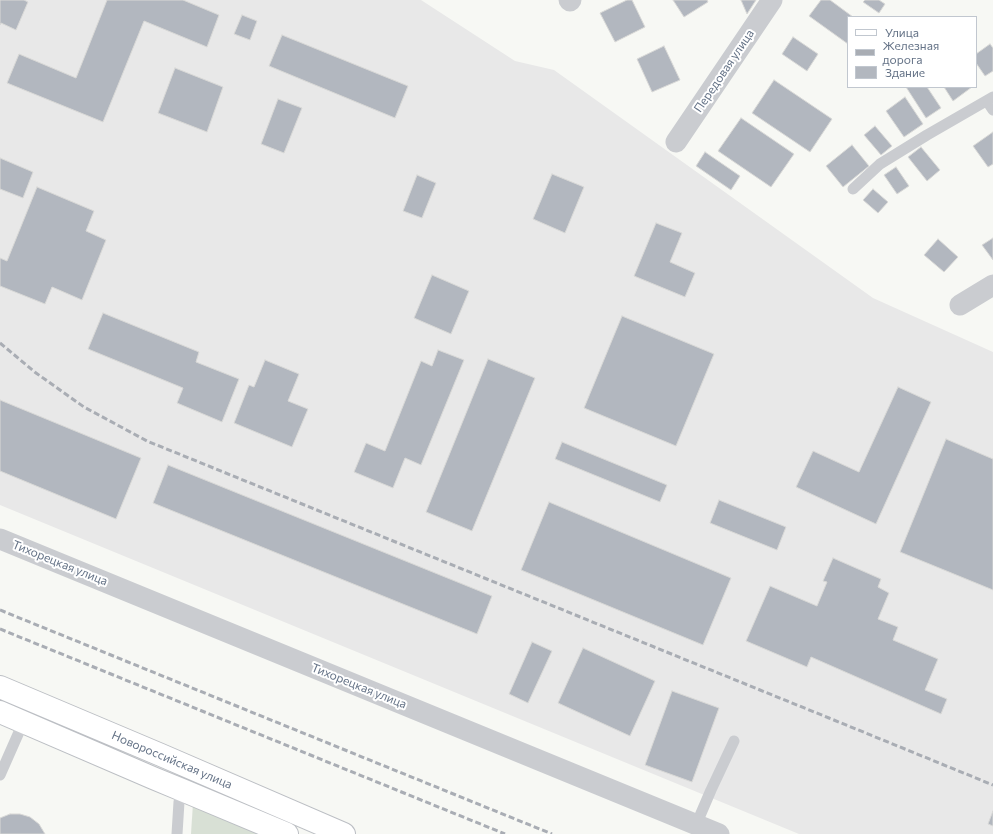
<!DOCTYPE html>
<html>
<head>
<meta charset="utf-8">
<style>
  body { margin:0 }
  #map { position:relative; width:993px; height:834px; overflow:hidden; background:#f7f8f4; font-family:Commissioner,sans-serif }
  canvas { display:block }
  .legend { position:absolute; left:847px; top:16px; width:130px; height:72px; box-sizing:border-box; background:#fff; border:1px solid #c1c7cf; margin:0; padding:5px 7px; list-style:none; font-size:12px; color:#657387 }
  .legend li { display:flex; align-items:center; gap:8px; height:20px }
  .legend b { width:20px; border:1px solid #c1c7cf }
</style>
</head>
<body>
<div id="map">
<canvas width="993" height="834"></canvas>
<ul class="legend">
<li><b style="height:5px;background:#fff"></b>Улица</li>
<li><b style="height:5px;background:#a9adb4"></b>Железная дорога</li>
<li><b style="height:11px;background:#b2b7bf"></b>Здание</li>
</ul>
</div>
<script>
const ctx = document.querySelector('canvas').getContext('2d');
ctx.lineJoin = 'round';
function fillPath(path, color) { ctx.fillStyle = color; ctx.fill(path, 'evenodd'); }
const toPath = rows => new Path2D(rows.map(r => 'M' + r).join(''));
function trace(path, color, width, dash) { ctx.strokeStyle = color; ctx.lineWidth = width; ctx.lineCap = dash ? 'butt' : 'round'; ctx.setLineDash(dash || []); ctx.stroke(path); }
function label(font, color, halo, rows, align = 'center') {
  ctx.font = font + ' Commissioner,sans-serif'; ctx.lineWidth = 4; ctx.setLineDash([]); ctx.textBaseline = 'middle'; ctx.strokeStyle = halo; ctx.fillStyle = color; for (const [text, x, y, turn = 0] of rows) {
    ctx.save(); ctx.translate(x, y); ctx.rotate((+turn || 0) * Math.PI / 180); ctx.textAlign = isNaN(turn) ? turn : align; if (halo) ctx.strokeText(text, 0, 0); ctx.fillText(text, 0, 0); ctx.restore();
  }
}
const built = toPath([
  [0,0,421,0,515,61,554,70,873,298,993,352,993,834,799,834,0,505]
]);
const green = toPath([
  [193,803,260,832,258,834,191,834]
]);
const building = toPath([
  [0,0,24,0,28,2,16,30,1,23,0,25,0,0],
  [107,0,183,0,219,15,207,47,144,21,103,122,7,83,19,54,76,78,107,0],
  [627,0,632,0,645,27,615,42,600,13,627,0],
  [673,0,707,0,708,2,684,17,673,0],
  [741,0,756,0,747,14,741,0],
  [821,0,830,0,853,17,848,17,848,44,809,16,821,0],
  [865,0,879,0,885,4,879,13,863,2,865,0],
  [242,15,257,21,250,40,234,34,242,15],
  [282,35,408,86,395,118,269,66,282,35],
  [793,37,818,54,807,71,782,54,793,37],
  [990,44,993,48,993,71,985,76,976,63,976,54,990,44],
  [664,46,680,80,652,92,637,59,664,46],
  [175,68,223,87,207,132,158,113,175,68],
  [774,80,832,119,810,152,752,113,774,80],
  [906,87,927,87,941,108,926,118,906,87],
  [944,87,972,87,953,101,944,87],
  [905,97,923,124,904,137,886,111,905,97],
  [278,99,302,108,284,153,261,144,278,99],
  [741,118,794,154,771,187,718,151,741,118],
  [875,126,892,146,881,155,864,135,875,126],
  [993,132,993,164,988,167,973,146,993,132],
  [852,145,869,166,843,187,826,166,852,145],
  [921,147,940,170,927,181,908,157,921,147],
  [705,152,740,176,731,190,696,166,705,152],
  [0,158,33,172,23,198,0,189,0,158],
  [896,167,909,186,897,194,884,175,896,167],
  [552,174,584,187,565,233,533,219,552,174],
  [417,175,436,183,422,218,403,211,417,175],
  [37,187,94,211,86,231,106,240,82,300,52,287,45,304,0,286,0,258,7,261,37,187],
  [873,189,888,202,878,213,863,200,873,189],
  [656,223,682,233,670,262,695,273,685,297,634,276,656,223],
  [993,238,993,260,982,245,993,238],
  [938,239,958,257,944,272,924,255,938,239],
  [432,275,469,291,451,334,414,318,432,275],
  [103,313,199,352,196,362,239,379,222,422,177,403,183,388,88,349,103,313],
  [622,316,714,354,676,446,584,408,622,316],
  [438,350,464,360,421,465,405,458,393,488,354,472,366,443,385,451,421,361,432,366,438,350],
  [488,359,535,378,472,531,426,512,488,359],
  [265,360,299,374,288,401,308,409,292,447,234,423,249,385,254,387,265,360],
  [898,387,931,402,876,524,796,487,813,451,859,472,898,387],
  [0,400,141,458,116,519,0,471,0,400],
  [946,439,993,459,993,590,900,552,946,439],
  [562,442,667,485,660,502,555,459,562,442],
  [168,465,492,596,477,634,153,503,168,465],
  [719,500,786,527,777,550,710,523,719,500],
  [549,502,731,578,703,645,521,570,549,502],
  [833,558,881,579,878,587,889,593,878,619,898,627,893,640,938,659,925,690,947,699,941,714,811,657,807,667,746,641,770,586,817,606,827,582,823,581,833,558],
  [532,642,552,651,528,703,509,694,532,642],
  [583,648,655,681,630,736,558,703,583,648],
  [672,691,719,708,692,782,645,765,672,691],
  [993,811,993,826,988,824,993,811],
  [10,814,20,814,30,817,39,824,45,834,0,834,0,818,10,814]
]);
const lane = toPath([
  [987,101,993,110],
  [853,189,880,164,927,135,993,97],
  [0,775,19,732,22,722],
  [696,825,711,790,734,741],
  [177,834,179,802,182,790]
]);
const street = toPath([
  [569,0,570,1,571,0],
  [676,142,772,0],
  [960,305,993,285],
  [0,539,719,834]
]);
const secondary = toPath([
  [0,687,161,755,344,834],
  [0,712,153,778,182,790,287,834]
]);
const rail = toPath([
  [0,343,36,373,84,407,147,441,829,718,993,785],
  [0,610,552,834],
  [0,629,505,834]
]);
const streetNames = [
  ["Передовая улица",724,71,-56],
  ["Тихорецкая улица",60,563,22],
  ["Тихорецкая улица",359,686,22],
  ["Новороссийская улица",172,760,23]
];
fillPath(built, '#e8e8e8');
fillPath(green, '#d8e0d5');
fillPath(building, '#b2b7bf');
trace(building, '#d9d9d7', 1);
trace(secondary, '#bcbfc4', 24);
trace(lane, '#caccd0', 11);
trace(street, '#caccd0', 21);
trace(secondary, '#fff', 22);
trace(rail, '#a9adb4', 3, [6, 3]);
label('12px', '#657387', '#fff', streetNames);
</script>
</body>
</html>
